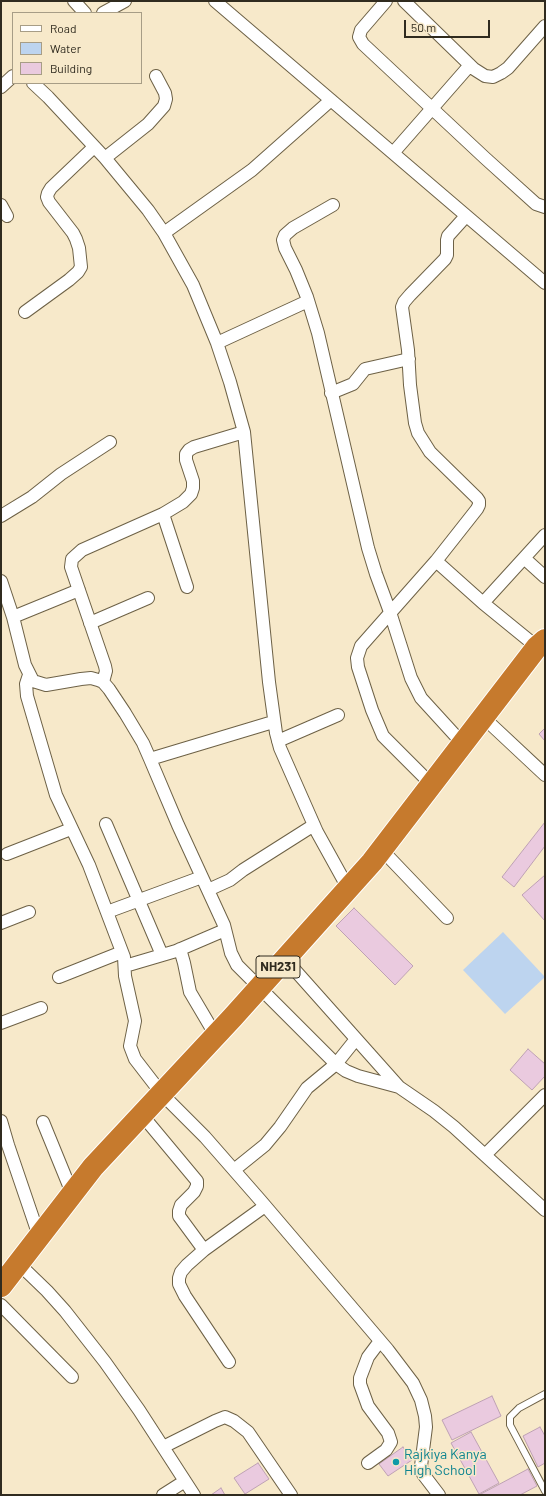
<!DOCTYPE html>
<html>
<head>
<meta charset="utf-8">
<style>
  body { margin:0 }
  #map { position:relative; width:546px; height:1496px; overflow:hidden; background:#f7e9ca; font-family:Barlow,sans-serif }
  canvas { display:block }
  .frame { position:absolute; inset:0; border:2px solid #302b1f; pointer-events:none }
  .legend { position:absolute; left:12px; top:12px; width:130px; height:72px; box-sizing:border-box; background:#f7e9ca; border:1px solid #a79d86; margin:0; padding:5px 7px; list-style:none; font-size:12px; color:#302b1f }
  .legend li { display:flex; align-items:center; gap:8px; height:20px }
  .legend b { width:20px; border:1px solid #a79d86 }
  .scale { position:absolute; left:404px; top:20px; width:86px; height:18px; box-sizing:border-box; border:2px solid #302b1f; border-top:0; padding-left:5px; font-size:12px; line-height:14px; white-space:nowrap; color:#302b1f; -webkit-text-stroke:3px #f7e9ca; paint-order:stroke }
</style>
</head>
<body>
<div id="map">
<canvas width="546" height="1496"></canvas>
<div class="frame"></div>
<ul class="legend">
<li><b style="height:5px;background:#fff"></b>Road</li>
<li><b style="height:11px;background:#bdd4ef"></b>Water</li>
<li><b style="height:11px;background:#eacadf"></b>Building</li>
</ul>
<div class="scale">50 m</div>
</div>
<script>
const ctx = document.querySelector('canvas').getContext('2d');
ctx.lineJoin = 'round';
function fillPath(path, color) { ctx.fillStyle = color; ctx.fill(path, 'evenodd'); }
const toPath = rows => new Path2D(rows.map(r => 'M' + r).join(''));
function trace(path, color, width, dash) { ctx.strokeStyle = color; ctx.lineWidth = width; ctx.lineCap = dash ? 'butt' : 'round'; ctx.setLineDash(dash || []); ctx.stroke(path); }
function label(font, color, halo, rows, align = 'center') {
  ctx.font = font + ' Barlow,sans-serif'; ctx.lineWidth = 3; ctx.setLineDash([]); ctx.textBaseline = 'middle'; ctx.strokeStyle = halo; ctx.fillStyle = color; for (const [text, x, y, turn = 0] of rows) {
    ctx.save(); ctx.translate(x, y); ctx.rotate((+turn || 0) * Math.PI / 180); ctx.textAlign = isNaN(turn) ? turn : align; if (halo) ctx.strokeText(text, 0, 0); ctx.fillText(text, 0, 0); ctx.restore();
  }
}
const water = toPath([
  [503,932,545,977,505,1014,463,970]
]);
const building = toPath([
  [545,728,545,741,539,734,545,728],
  [545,822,545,846,514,887,502,877,545,822],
  [545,875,545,921,522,895,545,875],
  [354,908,413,966,395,985,336,926,354,908],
  [528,1049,545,1064,545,1076,532,1090,510,1070,528,1049],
  [492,1396,501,1416,452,1440,442,1420,492,1396],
  [540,1427,545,1436,545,1463,538,1467,523,1436,540,1427],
  [471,1432,499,1483,479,1494,451,1443,471,1432],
  [403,1447,412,1460,388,1476,379,1464,403,1447],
  [258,1463,269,1479,245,1494,234,1478,258,1463],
  [528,1469,537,1486,520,1495,479,1495,528,1469],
  [221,1488,225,1495,211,1495,221,1488]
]);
const lane = toPath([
  [545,1394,519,1408,510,1417,510,1425,545,1491]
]);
const street = toPath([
  [74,1,85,13],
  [215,1,545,283],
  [386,1,361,30,359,37,363,44,485,158,536,204,545,207],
  [404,1,474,69,485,76,493,77,501,73,508,68,545,26],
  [103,13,125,1],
  [33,83,48,97,105,158,148,210,164,233,193,285,217,343,230,382,244,432,269,682,276,733,280,748,317,832,348,888],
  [1,87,13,76],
  [393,153,470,65],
  [105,158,148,124,164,106,166,99,165,93,156,76],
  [1,205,7,216],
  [333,205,293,228,285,235,283,240,285,248,296,270,307,297,318,333,368,548,376,574,390,612,411,678,421,698,463,744],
  [164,233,252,170,331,100],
  [25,312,69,280,78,272,81,267,79,248,76,239,73,233,49,202,47,197,48,193,51,188,94,147],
  [217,343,308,301],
  [331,393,353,384,365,369,409,359],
  [163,514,187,587],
  [1,516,32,497,61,474,110,442],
  [524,558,545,577],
  [436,561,483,603,537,647],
  [1,581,13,617,25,665,33,681,46,685,81,679,91,678,98,680,103,682,109,689,125,713,143,743,150,759,178,825,224,925,231,953,237,965,336,1064,346,1071,358,1076,399,1087,434,1111,454,1127,545,1210],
  [483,603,545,535],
  [13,617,79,590],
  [90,623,148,598],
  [29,675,26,684,27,696,56,795,89,865,124,957,125,976,135,1021,130,1046,135,1059,162,1094,205,1137,261,1201,388,1350,413,1383,421,1400,425,1416,426,1427,421,1466,423,1474,439,1495],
  [103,682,106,671,105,666,71,567,72,559,82,550,163,514,183,502,191,494,193,488,193,481,186,460,186,454,189,450,194,447,244,432],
  [483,717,545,775],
  [278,741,338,715],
  [150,759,273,722],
  [431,784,383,736,372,710,358,667,357,658,361,646,436,561,477,509,479,505,479,501,477,498,430,452,418,433,415,423,410,385,408,350,402,307,404,302,410,295,445,259,447,255,447,240,448,236,466,216],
  [106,824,162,955],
  [381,849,447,918],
  [7,854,71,829],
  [208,890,230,880,243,870,314,825],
  [107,912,202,877],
  [1,923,29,912],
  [180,949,184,963,190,992,216,1036],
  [285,959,399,1087],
  [125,966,176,951,225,930],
  [59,977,122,952],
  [1,1023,41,1008],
  [142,1115,197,1181,197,1186,194,1192,181,1205,179,1211,179,1216,204,1250],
  [1,1121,8,1145,39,1236],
  [43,1122,72,1193],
  [485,1155,545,1095],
  [234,1170,265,1145,280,1127,307,1088,336,1064,356,1039],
  [18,1263,47,1291,65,1311,105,1362,139,1410,194,1495],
  [1,1305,72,1377],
  [229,1362,185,1296,179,1284,179,1278,181,1272,187,1265,204,1250,265,1206],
  [163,1447,215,1421,225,1417,234,1421,248,1432,291,1495],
  [368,1463,386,1450,391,1442,388,1433,368,1406,360,1384,360,1378,368,1357,380,1341],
  [163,1495,185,1481]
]);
const highway = toPath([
  [1,1286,93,1167,233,1017,372,862,537,647,545,640]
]);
const markers = [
  [396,1462,4,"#0f9aa8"]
];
const shields = [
  [278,967,44]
];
const shieldNames = [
  ["NH231",278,967]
];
const cultureNames = [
  ["Rajkiya Kanya",404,1454],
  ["High School",404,1470]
];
fillPath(water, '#bdd4ef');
fillPath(building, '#eacadf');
trace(building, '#bea1b4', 1);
trace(lane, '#6d6146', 8);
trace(street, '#6d6146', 14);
trace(highway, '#fff', 24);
trace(lane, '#fff', 6);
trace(street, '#fff', 12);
trace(highway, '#c67a2d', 22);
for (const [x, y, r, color] of markers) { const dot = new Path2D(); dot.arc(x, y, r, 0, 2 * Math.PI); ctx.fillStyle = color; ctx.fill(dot); trace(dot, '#f7e9ca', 1.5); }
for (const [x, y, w] of shields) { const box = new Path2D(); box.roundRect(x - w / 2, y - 11, w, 22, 3); ctx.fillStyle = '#f7e9ca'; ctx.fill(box); trace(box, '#302b1f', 1); }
label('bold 13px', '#302b1f', null, shieldNames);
label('14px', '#0d838f', '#f7e9ca', cultureNames, 'left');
</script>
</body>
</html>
